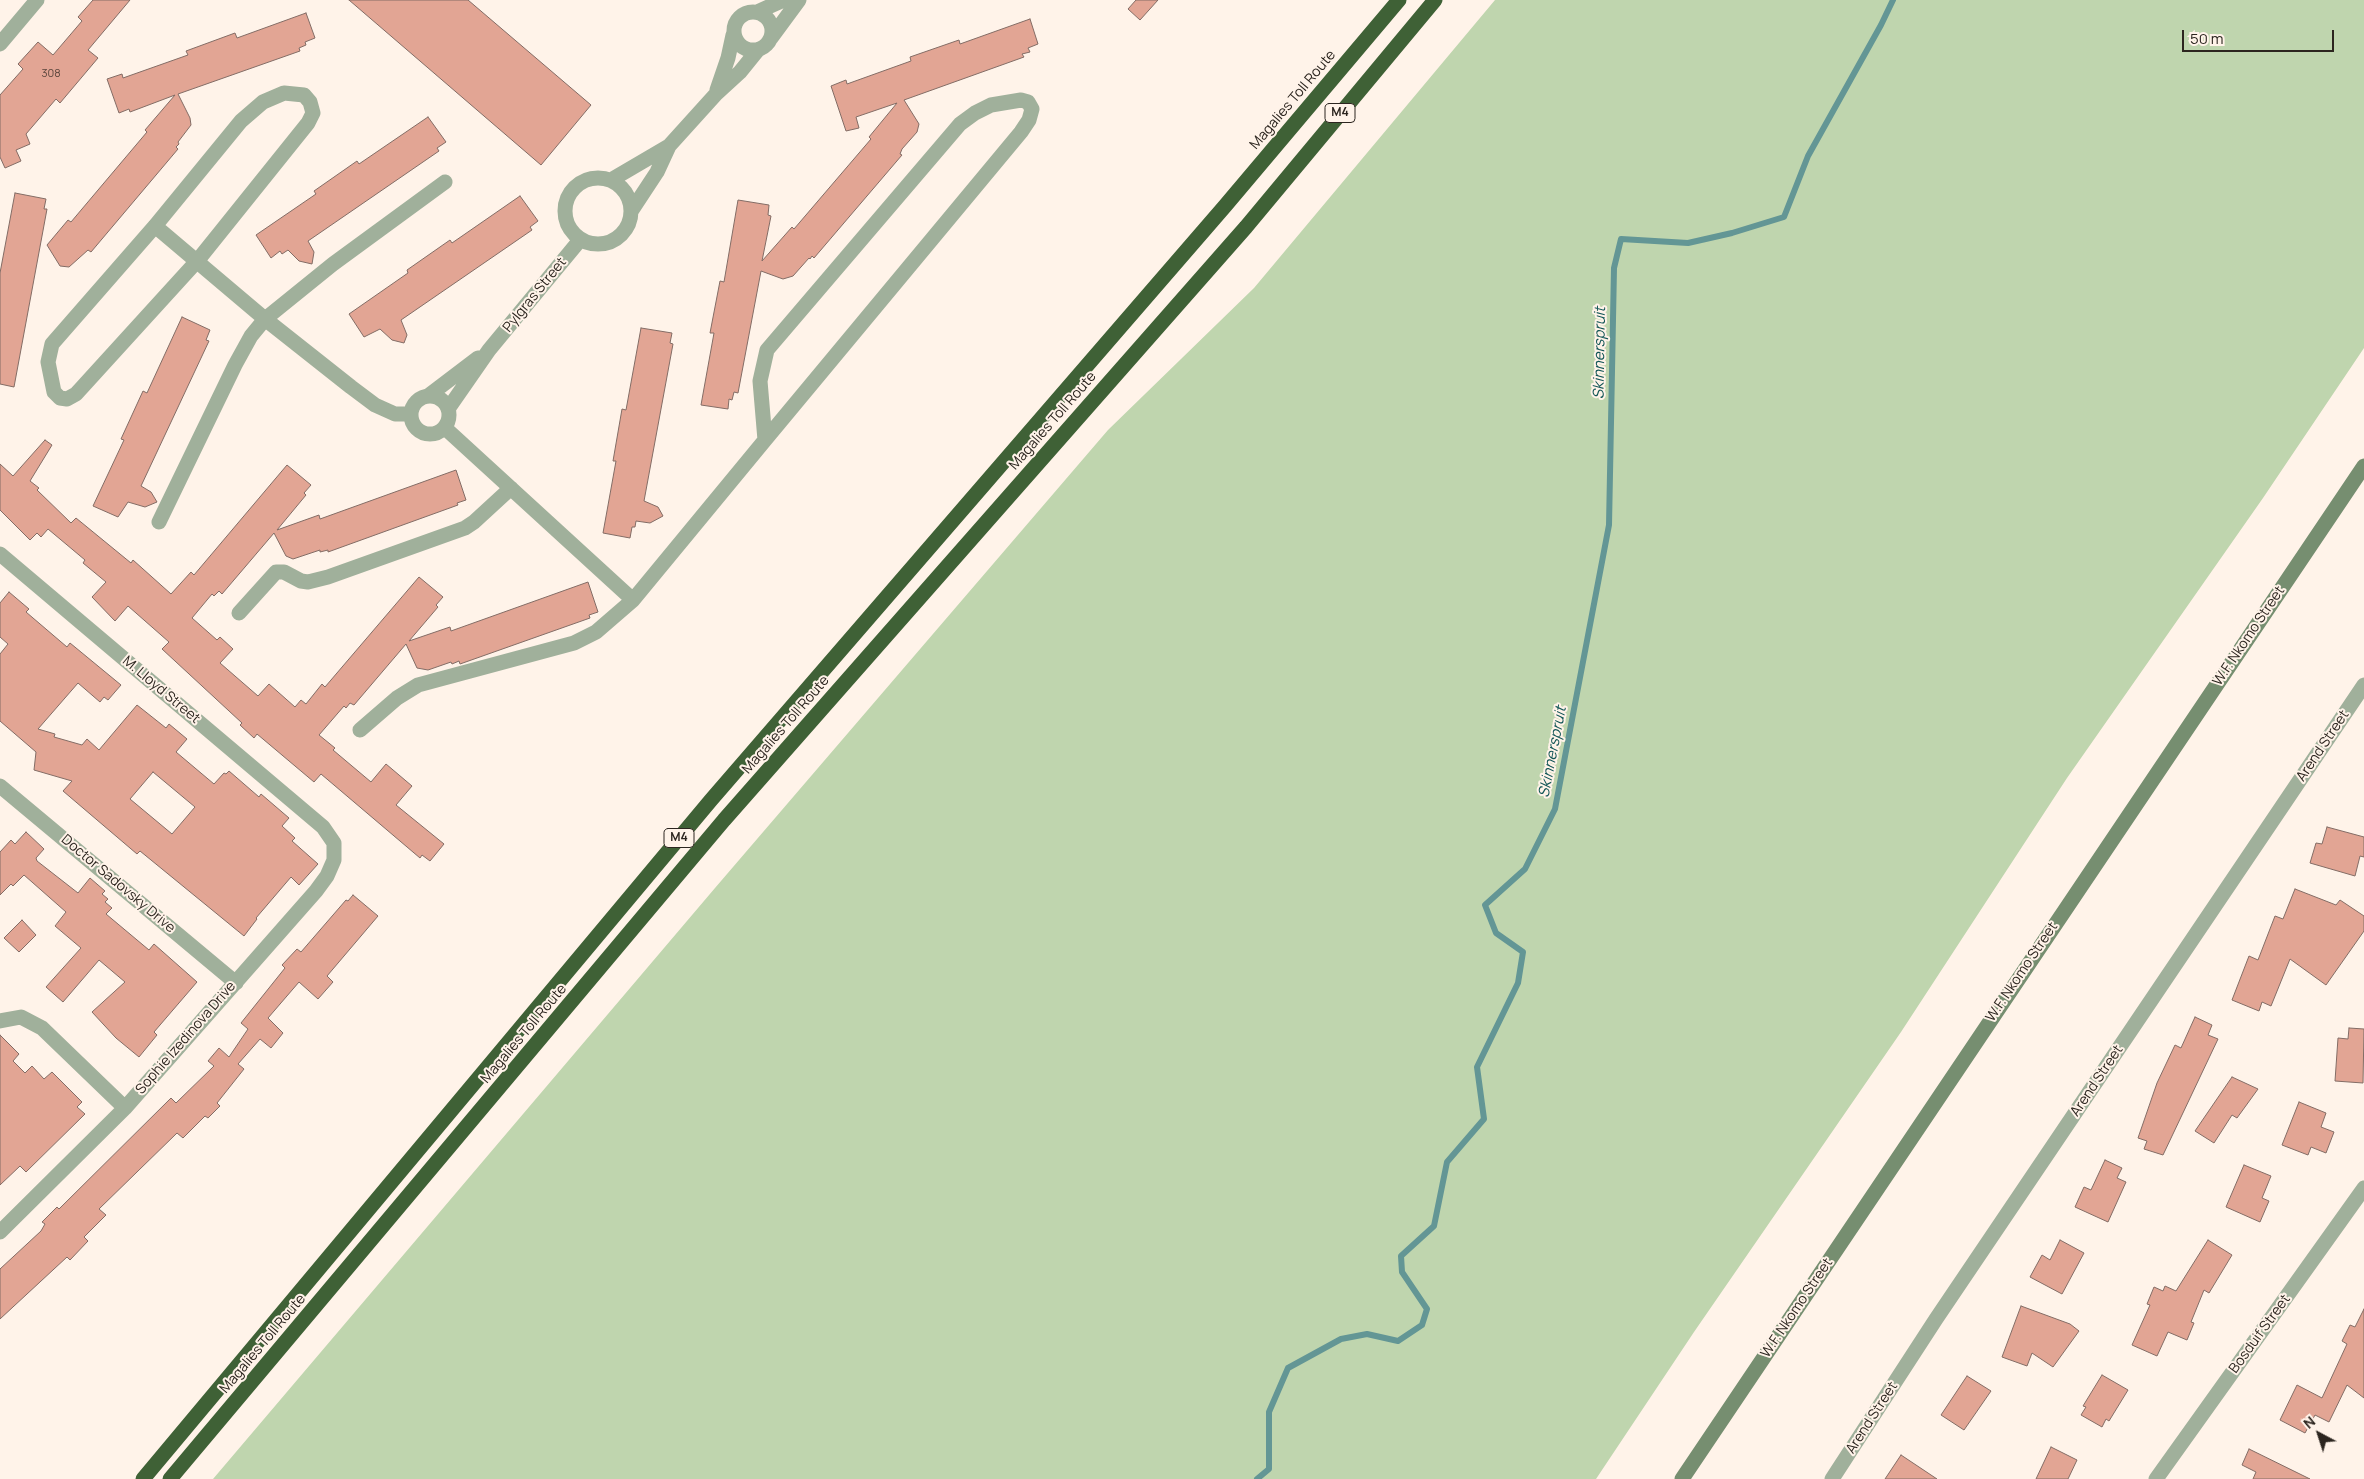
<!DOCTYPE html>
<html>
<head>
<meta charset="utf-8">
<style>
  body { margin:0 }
  #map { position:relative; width:2364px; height:1479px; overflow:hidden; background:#fff3e9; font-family:Manrope,sans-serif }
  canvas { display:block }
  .north { position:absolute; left:2294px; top:1409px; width:50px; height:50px; -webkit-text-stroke:4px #fff3e9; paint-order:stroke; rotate:320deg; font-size:14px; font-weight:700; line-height:20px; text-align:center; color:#2c251f }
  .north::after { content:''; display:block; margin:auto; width:18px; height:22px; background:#2c251f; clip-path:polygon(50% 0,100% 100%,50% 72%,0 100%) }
  .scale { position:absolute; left:2182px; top:30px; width:152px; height:22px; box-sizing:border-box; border:2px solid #2c251f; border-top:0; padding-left:6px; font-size:15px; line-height:18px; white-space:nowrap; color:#2c251f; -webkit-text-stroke:4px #fff3e9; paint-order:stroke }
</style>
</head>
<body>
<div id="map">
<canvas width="2364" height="1479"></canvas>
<div class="north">N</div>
<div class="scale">50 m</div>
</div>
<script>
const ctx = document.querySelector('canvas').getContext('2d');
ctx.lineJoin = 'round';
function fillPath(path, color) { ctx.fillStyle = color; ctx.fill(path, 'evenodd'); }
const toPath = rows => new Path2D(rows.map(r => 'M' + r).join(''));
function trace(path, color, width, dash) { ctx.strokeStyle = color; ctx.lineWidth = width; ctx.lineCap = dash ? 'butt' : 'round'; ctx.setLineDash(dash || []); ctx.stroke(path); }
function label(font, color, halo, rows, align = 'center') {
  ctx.font = font + ' Manrope,sans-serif'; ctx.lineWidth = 4; ctx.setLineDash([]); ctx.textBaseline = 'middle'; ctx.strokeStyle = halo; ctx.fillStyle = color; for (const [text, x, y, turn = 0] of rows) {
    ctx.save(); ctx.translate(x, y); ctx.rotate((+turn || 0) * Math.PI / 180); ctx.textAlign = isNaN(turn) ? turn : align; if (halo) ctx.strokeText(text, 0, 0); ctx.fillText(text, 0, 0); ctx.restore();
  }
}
const green = toPath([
  [1495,0,2364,0,2364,348,2263,498,2067,778,1901,1032,1694,1332,1596,1479,213,1479,715,888,1108,430,1254,288]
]);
const stream = toPath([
  [1257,1479,1269,1469,1269,1412,1288,1368,1341,1339,1367,1334,1398,1341,1422,1325,1427,1309,1402,1272,1401,1256,1434,1226,1447,1162,1484,1119,1477,1067,1518,983,1523,952,1496,933,1485,905,1525,869,1555,809,1609,525,1614,268,1621,239,1688,243,1732,233,1784,217,1808,156,1881,25,1893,0]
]);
const building = toPath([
  [93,0,130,0,88,50,98,58,60,103,56,99,26,134,30,144,16,150,21,161,5,168,0,157,0,95,23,69,18,64,38,42,53,55,82,21,78,17,93,0],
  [349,0,468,0,591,105,541,165,349,0],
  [1136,0,1158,0,1140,20,1128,9,1136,0],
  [306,13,315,38,305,42,306,45,299,48,300,51,178,94,190,118,191,125,178,142,179,144,176,147,178,149,91,252,88,250,69,267,60,266,47,245,68,220,71,222,147,132,145,130,175,95,130,112,129,109,119,113,107,79,122,74,123,78,188,55,186,51,235,33,237,38,306,13],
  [1030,19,1038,44,1028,48,1030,52,1022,54,1024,57,904,100,919,124,917,132,902,149,900,154,902,155,814,258,812,256,810,259,809,258,793,276,783,279,761,271,738,393,734,392,732,400,729,399,728,409,701,405,714,333,710,333,720,281,724,282,738,200,769,205,768,215,771,216,762,261,792,227,794,229,871,139,869,137,897,103,856,117,859,128,846,131,831,86,846,80,847,84,911,61,910,57,959,40,960,44,1030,19],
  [428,117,446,142,437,148,439,151,308,241,314,252,312,264,299,261,288,250,282,254,280,251,271,258,256,235,316,194,314,191,357,161,359,164,428,117],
  [15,193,46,199,44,209,47,209,14,387,0,384,0,273,15,193],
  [520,196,538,221,530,227,532,230,401,320,407,335,404,343,392,340,380,329,364,337,349,314,408,273,407,270,450,240,452,243,520,196],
  [182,317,210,330,206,340,209,341,141,486,151,492,157,502,145,507,128,502,118,517,93,506,124,440,121,439,143,391,147,393,182,317],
  [641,328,672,333,670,343,673,344,644,501,658,507,663,516,650,523,636,521,635,527,632,527,630,538,603,533,616,461,613,461,622,409,626,410,641,328],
  [45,440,52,445,30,481,39,488,37,490,71,523,76,518,131,563,133,560,171,594,191,572,194,575,287,465,311,485,304,493,306,495,277,530,319,515,320,519,456,470,466,500,457,503,458,505,328,552,328,550,320,552,320,550,293,559,286,556,274,533,222,594,219,591,214,596,212,594,192,618,217,640,220,637,233,649,220,663,258,696,269,684,295,707,301,700,306,704,322,684,325,687,419,577,443,597,436,605,438,607,409,641,450,627,451,631,588,582,598,612,589,615,590,618,460,664,459,661,452,664,451,662,428,670,417,668,406,644,354,705,350,703,346,708,344,706,319,735,335,748,333,750,371,782,386,764,412,786,396,805,444,844,430,861,422,855,420,858,321,774,314,782,257,734,254,738,240,725,242,723,162,649,169,642,128,606,115,621,92,597,106,582,83,563,85,560,48,529,41,537,37,533,30,540,0,510,0,464,13,476,45,440],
  [9,592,29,609,26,612,67,647,70,643,121,685,108,700,104,697,100,702,78,683,38,729,55,734,54,737,82,745,87,739,99,750,137,705,166,728,169,724,187,739,176,752,214,784,224,773,226,774,229,771,259,797,261,794,289,818,282,826,295,838,292,841,318,864,299,885,291,877,256,918,257,919,244,936,140,851,137,854,63,791,72,781,34,770,36,752,0,721,0,654,8,644,0,637,0,603,9,592],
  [153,772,195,807,172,834,130,799,153,772],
  [2327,827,2364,837,2364,857,2360,856,2355,876,2310,863,2316,843,2322,844,2327,827],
  [26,832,44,849,36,858,37,861,78,893,90,878,105,891,102,894,108,899,105,902,112,908,106,914,149,950,154,944,197,982,154,1032,157,1035,139,1057,116,1038,92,1012,125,982,99,960,63,1002,46,987,81,948,55,926,66,912,24,875,13,886,11,884,0,895,0,852,11,840,15,844,26,832],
  [2295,889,2336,905,2340,900,2364,916,2364,931,2326,985,2290,959,2271,1006,2262,1002,2259,1011,2232,1000,2249,956,2258,960,2275,916,2283,919,2295,889],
  [353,895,378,916,327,976,333,982,318,999,299,982,268,1018,283,1033,271,1048,260,1039,238,1064,244,1069,217,1103,220,1106,208,1118,205,1116,183,1138,177,1133,99,1209,106,1215,84,1237,88,1241,70,1260,67,1257,0,1319,0,1269,41,1231,45,1224,42,1222,57,1207,59,1209,171,1098,176,1103,214,1066,208,1061,219,1048,229,1057,248,1029,241,1023,285,968,282,965,297,949,301,952,346,900,348,901,353,895],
  [22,920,36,935,19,952,4,938,22,920],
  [2195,1017,2212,1025,2208,1035,2218,1039,2163,1155,2144,1149,2147,1141,2138,1138,2157,1083,2175,1045,2181,1048,2195,1017],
  [2349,1028,2364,1029,2363,1083,2335,1081,2338,1038,2348,1039,2349,1028],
  [0,1035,19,1054,13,1061,25,1073,32,1066,44,1079,52,1072,82,1102,77,1107,85,1114,26,1172,20,1166,0,1185,0,1035],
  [2232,1077,2258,1089,2237,1118,2232,1115,2214,1143,2195,1131,2232,1077],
  [2299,1102,2326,1113,2321,1127,2334,1132,2326,1153,2311,1147,2308,1155,2282,1145,2299,1102],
  [2105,1160,2122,1168,2117,1178,2126,1182,2108,1222,2075,1207,2084,1187,2091,1190,2105,1160],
  [2244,1165,2271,1176,2262,1198,2269,1201,2260,1222,2226,1207,2244,1165],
  [2060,1240,2084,1253,2062,1294,2030,1277,2042,1255,2050,1260,2060,1240],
  [2208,1240,2232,1255,2209,1293,2204,1290,2191,1322,2194,1323,2187,1340,2168,1332,2157,1356,2132,1345,2150,1305,2147,1304,2154,1287,2163,1291,2165,1286,2176,1291,2208,1240],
  [2021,1306,2070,1324,2079,1331,2053,1367,2032,1353,2027,1366,2002,1357,2021,1306],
  [2364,1309,2364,1398,2347,1385,2329,1422,2315,1415,2305,1433,2280,1420,2297,1385,2322,1398,2347,1344,2342,1341,2350,1325,2355,1327,2364,1309],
  [2102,1375,2128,1390,2109,1421,2106,1419,2102,1427,2081,1415,2086,1407,2083,1406,2102,1375],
  [1967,1376,1991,1391,1964,1430,1941,1415,1967,1376],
  [2051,1447,2077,1460,2068,1479,2036,1479,2051,1447],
  [2249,1449,2310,1479,2253,1479,2256,1472,2242,1465,2249,1449],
  [1901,1455,1937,1479,1885,1479,1901,1455]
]);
const minor = toPath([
  '734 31a19 19 0 1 1 38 0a19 19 0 1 1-38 0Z',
  [757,12,784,0],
  [771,38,799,0],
  [0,44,37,0],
  [717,90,728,58,733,35],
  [284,93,304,95,310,102,313,113,308,123,198,260,76,394,67,399,60,398,54,392,48,362,52,344,155,226,241,121,263,102,284,93],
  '565 211a33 33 0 1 1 66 0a33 33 0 1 1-66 0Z',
  [611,180,669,146],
  [632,210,657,172,669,146,716,94,740,72,757,51],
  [155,226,265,319,351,387,375,405,395,414,410,414],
  '411 415a19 19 0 1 1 38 0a19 19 0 1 1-38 0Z',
  [428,396,478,358],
  [448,409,489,350,580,240],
  [445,428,633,600],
  [159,522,235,365,251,336,265,319,333,264,445,182],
  [0,554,323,827,334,843,334,860,327,876,316,891,125,1108,0,1232],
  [239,613,276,572,284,572,301,581,308,582,328,577,465,528,474,522,511,488],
  [360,730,397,698,418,685,574,643,596,632,633,600,765,440,1021,132,1029,120,1032,109,1028,102,1021,100,991,105,975,113,960,124,767,350,760,381,765,440],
  [0,786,236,983],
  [0,1021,21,1017,42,1028,125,1108],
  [1832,1479,1936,1319,2364,685],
  [2156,1479,2364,1188]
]);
const secondary = toPath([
  [1682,1479,2364,466]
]);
const motorway = toPath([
  [143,1479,711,800,1225,206,1399,0],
  [170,1479,724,820,1246,227,1435,0]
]);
const numberNames = [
  ["308",51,74]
];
const shields = [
  [1340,113,30],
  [679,838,30]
];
const shieldNames = [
  ["M4",1340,113],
  ["M4",679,838]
];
const streetNames = [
  ["Magalies Toll Route",1293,100,-50],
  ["Pylgras Street",535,295,-51],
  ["Magalies Toll Route",1053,421,-49],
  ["W.F. Nkomo Street",2249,636,-56],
  ["M. Lloyd Street",161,690,40],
  ["Magalies Toll Route",786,725,-49],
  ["Arend Street",2323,746,-56],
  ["Doctor Sadovsky Drive",118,884,40],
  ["W.F. Nkomo Street",2022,972,-56],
  ["Magalies Toll Route",524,1034,-50],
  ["Sophie Izedinova Drive",186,1038,-49],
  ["Arend Street",2097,1081,-56],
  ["W.F. Nkomo Street",1797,1308,-56],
  ["Bosduif Street",2260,1334,-54],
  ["Magalies Toll Route",263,1344,-50],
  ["Arend Street",1872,1418,-57]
];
const waterNames = [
  ["Skinnerspruit",1600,353,-89],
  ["Skinnerspruit",1553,752,-79]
];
fillPath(green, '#bfd5ae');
trace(stream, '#639695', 6);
fillPath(building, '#e2a594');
trace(building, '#836c65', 1);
trace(minor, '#a0b09b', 15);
trace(secondary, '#768e70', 15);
trace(motorway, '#3f6136', 15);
label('11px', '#5a453c', null, numberNames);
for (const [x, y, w] of shields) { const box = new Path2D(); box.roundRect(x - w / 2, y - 9.5, w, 19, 4); ctx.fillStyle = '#fff3e9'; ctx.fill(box); trace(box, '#2c251f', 1); }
label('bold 12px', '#2c251f', null, shieldNames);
label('14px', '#2c251f', '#fff3e9', streetNames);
label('italic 15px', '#115556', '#fff3e9', waterNames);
</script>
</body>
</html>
